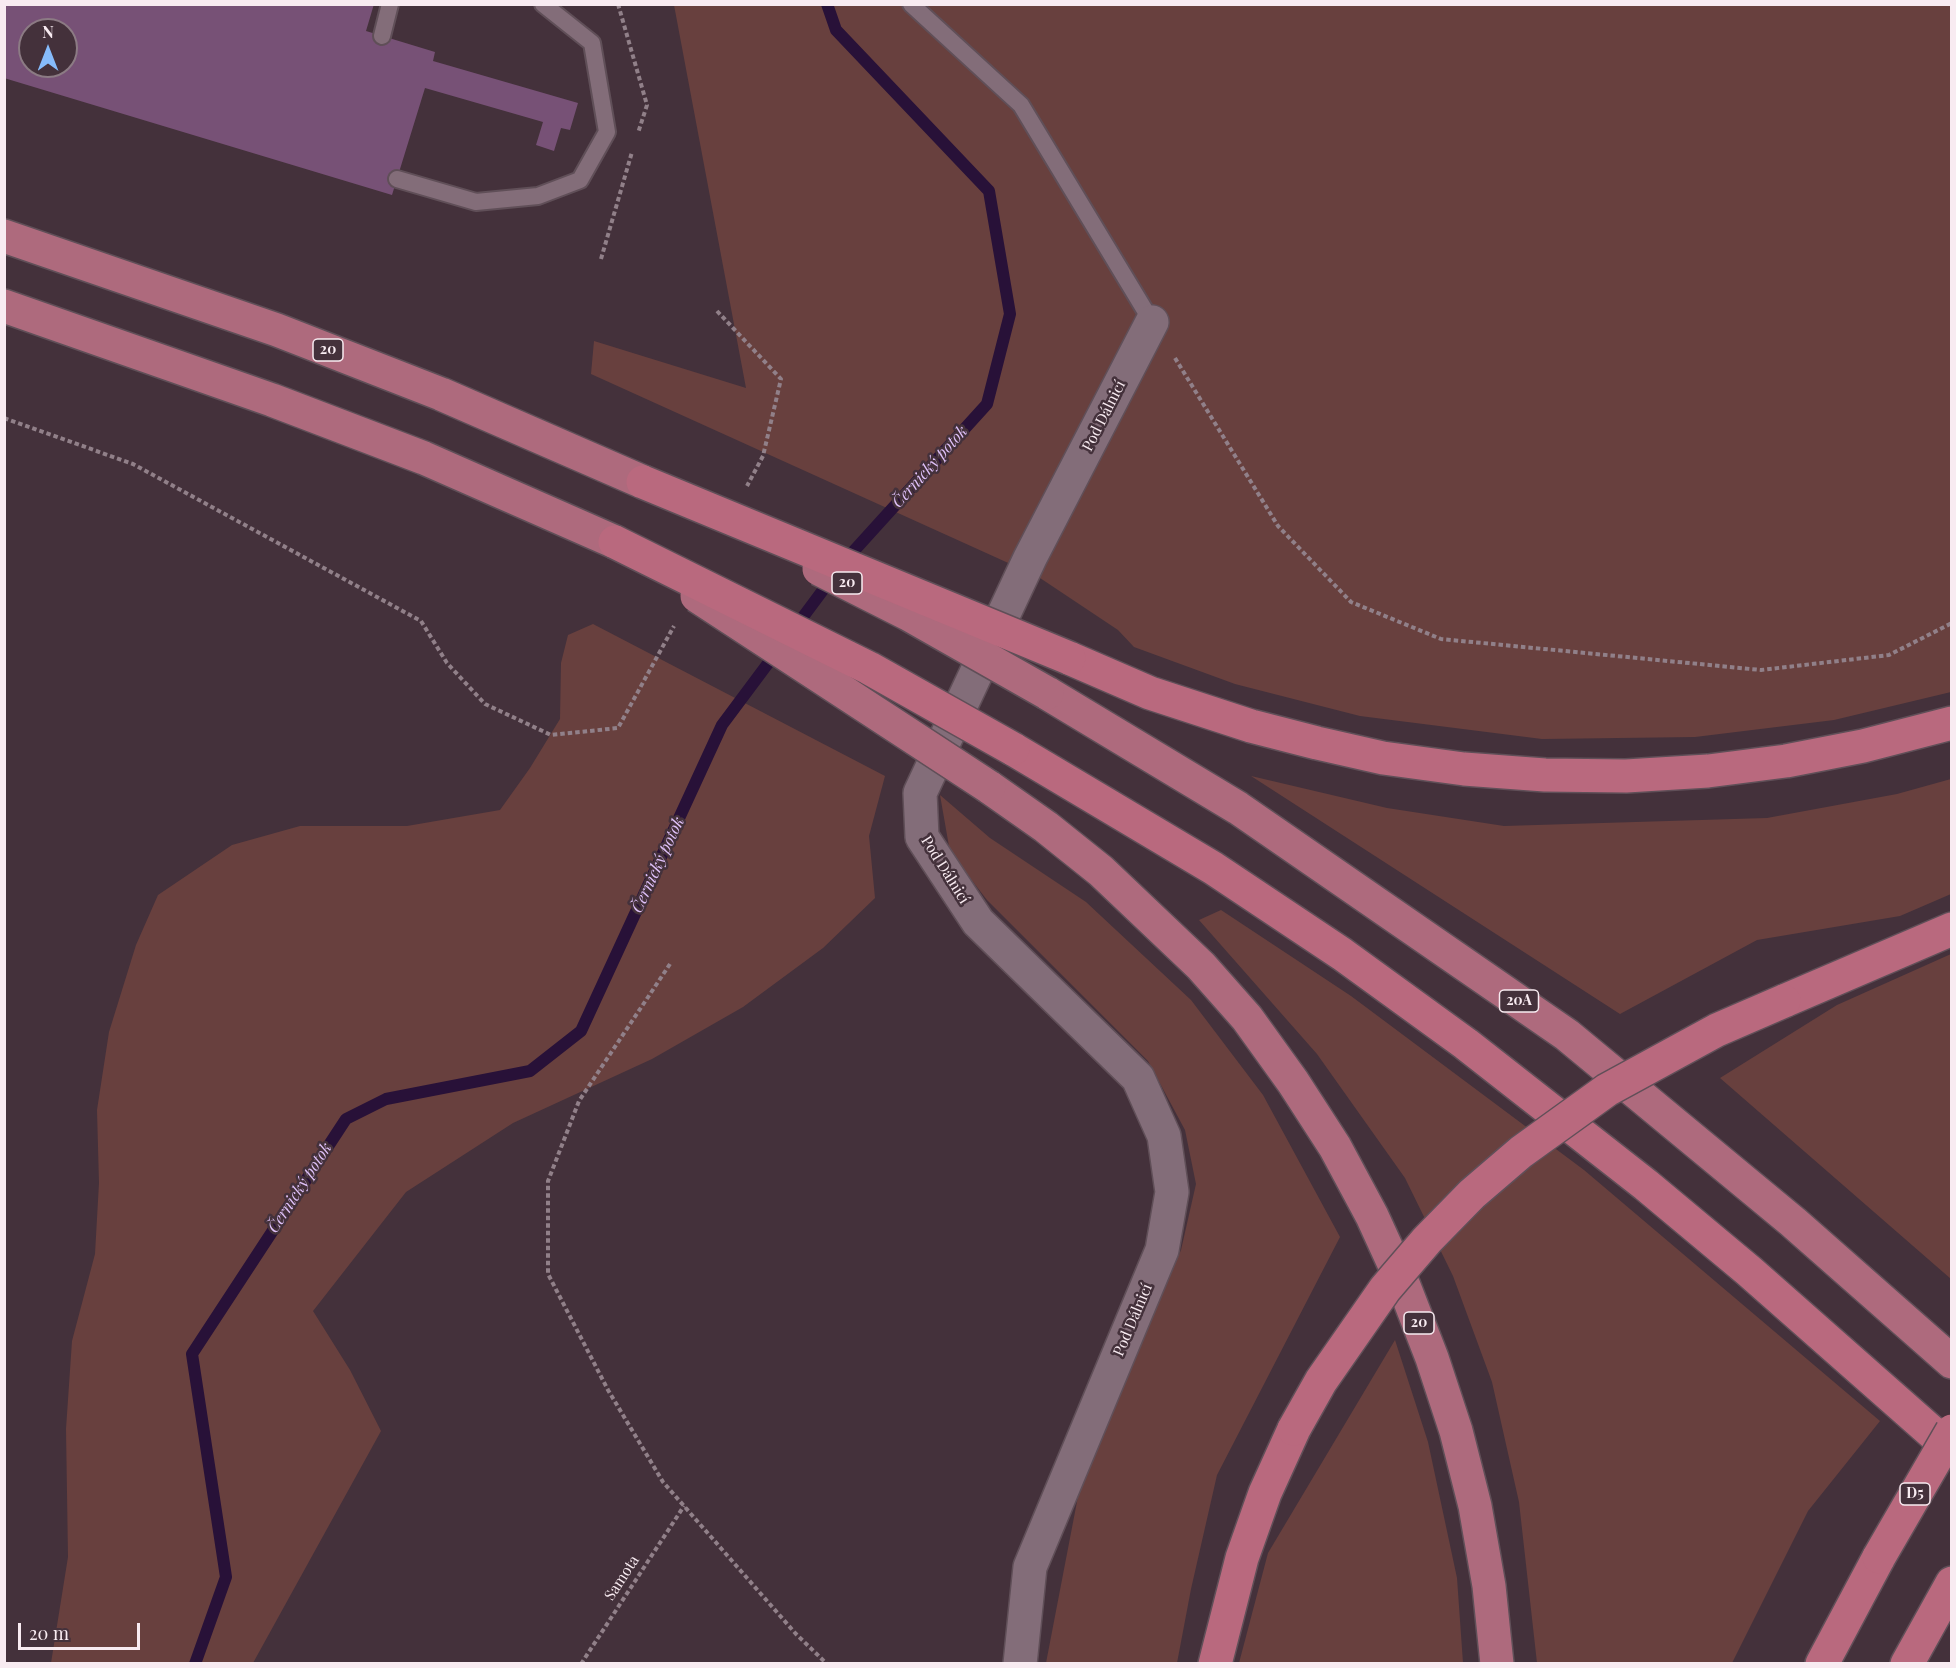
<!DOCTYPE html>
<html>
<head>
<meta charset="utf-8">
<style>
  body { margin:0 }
  #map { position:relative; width:1956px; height:1668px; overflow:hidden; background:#44313b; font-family:"Playfair Display",serif }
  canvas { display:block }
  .frame { position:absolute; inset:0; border:6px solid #f8ebf1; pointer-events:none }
  .north { position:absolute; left:18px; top:18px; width:60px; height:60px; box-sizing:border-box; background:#44313b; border:2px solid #8c7b84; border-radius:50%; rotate:0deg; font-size:16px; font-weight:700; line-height:24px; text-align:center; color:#f8ebf1 }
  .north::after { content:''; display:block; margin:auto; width:21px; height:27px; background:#86bbfb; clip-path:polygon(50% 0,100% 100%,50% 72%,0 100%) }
  .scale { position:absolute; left:18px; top:1623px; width:122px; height:27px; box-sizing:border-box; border:3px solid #f8ebf1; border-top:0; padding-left:8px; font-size:18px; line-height:21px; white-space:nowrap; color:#f8ebf1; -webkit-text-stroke:4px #44313b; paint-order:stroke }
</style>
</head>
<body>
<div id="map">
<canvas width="1956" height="1668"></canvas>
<div class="frame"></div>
<div class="north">N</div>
<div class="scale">20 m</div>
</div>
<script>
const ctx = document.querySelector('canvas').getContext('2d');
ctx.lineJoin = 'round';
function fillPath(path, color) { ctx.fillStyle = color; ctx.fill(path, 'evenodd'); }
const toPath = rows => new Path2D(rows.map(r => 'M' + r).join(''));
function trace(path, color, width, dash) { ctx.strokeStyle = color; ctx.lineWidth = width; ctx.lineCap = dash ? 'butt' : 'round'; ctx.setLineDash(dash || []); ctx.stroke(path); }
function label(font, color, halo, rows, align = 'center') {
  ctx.font = font + ' "Playfair Display",serif'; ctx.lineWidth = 5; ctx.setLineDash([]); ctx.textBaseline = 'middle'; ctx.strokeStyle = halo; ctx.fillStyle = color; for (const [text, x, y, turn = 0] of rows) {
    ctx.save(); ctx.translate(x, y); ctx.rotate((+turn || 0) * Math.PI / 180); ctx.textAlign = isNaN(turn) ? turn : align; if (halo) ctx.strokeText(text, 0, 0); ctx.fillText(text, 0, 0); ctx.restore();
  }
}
const green = toPath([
  [674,5,1951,5,1951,692,1834,720,1695,737,1542,739,1360,716,1235,684,1134,647,1118,630,1037,576,591,374,594,341,746,388],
  [593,624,885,776,869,836,875,898,823,948,743,1007,652,1059,513,1123,406,1192,313,1311,350,1370,381,1431,253,1663,51,1663,68,1557,66,1429,72,1341,95,1254,99,1183,97,1110,109,1032,136,945,158,895,232,845,300,826,407,826,500,810,530,768,560,719,561,663,568,635],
  [1251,776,1387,808,1504,826,1767,818,1897,794,1951,779,1951,894,1900,916,1757,940,1620,1014],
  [940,795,990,838,1086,902,1191,1000,1263,1095,1340,1237,1217,1475,1191,1589,1177,1663,1046,1663,1080,1486,1181,1250,1196,1184,1185,1130,1148,1061,987,900,950,852],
  [1221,910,1351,996,1584,1170,1880,1421,1808,1511,1732,1663,1537,1663,1519,1502,1492,1382,1453,1276,1405,1178,1317,1054,1199,920],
  [1951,954,1952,1279,1951,1279,1720,1078,1837,1005],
  [1395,1340,1428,1442,1457,1578,1463,1663,1239,1663,1268,1553]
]);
const stream = toPath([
  [827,4,836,30,989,191,1010,314,987,404,842,564],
  [794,629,832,578],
  [195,1664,226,1577,192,1354,346,1119,386,1099,530,1071,581,1031,722,725,778,650]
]);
const building = toPath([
  [4,4,374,4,366,31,435,52,433,61,578,103,570,130,561,128,554,151,536,145,543,122,425,88,392,195,4,78],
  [30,30,66,30,66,66,30,66]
]);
const path = toPath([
  [618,4,647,105,638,133],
  [601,259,632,152],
  [717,311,781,379,763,456,747,486],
  [1175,358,1278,526,1351,602,1441,639,1761,670,1889,655,1952,623],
  [4,418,133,464,421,621,447,663,485,704,551,735,618,728,674,626],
  [670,964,579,1101,548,1181,548,1274,608,1390,663,1482,796,1634,827,1664],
  [581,1664,684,1506]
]);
const service = toPath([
  [911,4,1021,105,1152,322],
  [382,36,390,4],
  [397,179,476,202,538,196,580,180,607,132,592,43,543,4]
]);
const minor = toPath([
  [1020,1664,1030,1567,1162,1250,1172,1192,1164,1136,1138,1078,978,922,922,837,920,793,1030,558,1152,322]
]);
const trunk = toPath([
  [4,236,277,330,441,394,643,482],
  [4,306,272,400,424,458,615,542],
  [1047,693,1238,808,1567,1035,1793,1222,1952,1362],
  [989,787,1046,827,1101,871,1201,966,1247,1018,1293,1082,1335,1147,1372,1216,1404,1286,1432,1358,1456,1431,1475,1506,1489,1586,1497,1664]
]);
const motorway = toPath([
  [1069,658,1150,693,1251,726,1317,743,1383,758,1464,769,1545,775,1626,776,1708,771,1786,761,1863,746,1952,723],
  [1013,749,1213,868,1342,954,1466,1044,1646,1185,1749,1271,1952,1450],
  [1784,1001,1952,929],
  [1215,1664,1242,1558,1265,1493,1294,1429],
  [1822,1664,1879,1557],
  [1907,1664,1952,1583]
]);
const trunkBridge = toPath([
  [819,569,908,614,1047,693],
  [697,596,989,787]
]);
const motorwayBridge = toPath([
  [643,482,1069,658],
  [615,542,869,668,1013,749],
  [1294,1429,1321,1381,1385,1289,1427,1240,1472,1194,1521,1152,1607,1090,1717,1030,1784,1001],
  [1879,1557,1952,1431]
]);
const shields = [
  [328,350,30],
  [847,583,30],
  [1519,1001,39],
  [1419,1323,30],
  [1915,1494,30]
];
const shieldNames = [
  ["20",328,350],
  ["20",847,583],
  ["20A",1519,1001],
  ["20",1419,1323],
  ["D5",1915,1494]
];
const streetNames = [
  ["Pod Dálnicí",1104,416,-63],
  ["Pod Dálnicí",945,870,58],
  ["Pod Dálnicí",1133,1320,-67],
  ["Samota",622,1578,-57]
];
const waterNames = [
  ["Černický potok",930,467,-48],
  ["Černický potok",658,865,-65],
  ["Černický potok",300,1188,-57]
];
fillPath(green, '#68403e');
trace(stream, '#281138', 12);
fillPath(building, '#775176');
trace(service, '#604f58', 20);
trace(minor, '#604f58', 36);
trace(trunk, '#604f58', 36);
trace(motorway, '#604f58', 36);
trace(path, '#918089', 4, [4.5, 3]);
trace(service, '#836d79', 16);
trace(minor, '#836d79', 33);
trace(trunk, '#ae6a7d', 33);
trace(motorway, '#b9697e', 33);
trace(trunkBridge, '#604f58', 36, []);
trace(motorwayBridge, '#604f58', 36, []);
trace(trunkBridge, '#ae6a7d', 33);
trace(motorwayBridge, '#b9697e', 33);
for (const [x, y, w] of shields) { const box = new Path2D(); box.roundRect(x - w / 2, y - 11, w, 22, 4.5); ctx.fillStyle = '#44313b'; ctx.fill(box); trace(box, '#f8ebf1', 1.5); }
label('bold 14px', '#f8ebf1', null, shieldNames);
label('15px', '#f8ebf1', '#44313b', streetNames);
label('italic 16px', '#dfc1f9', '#44313b', waterNames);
</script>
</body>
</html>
